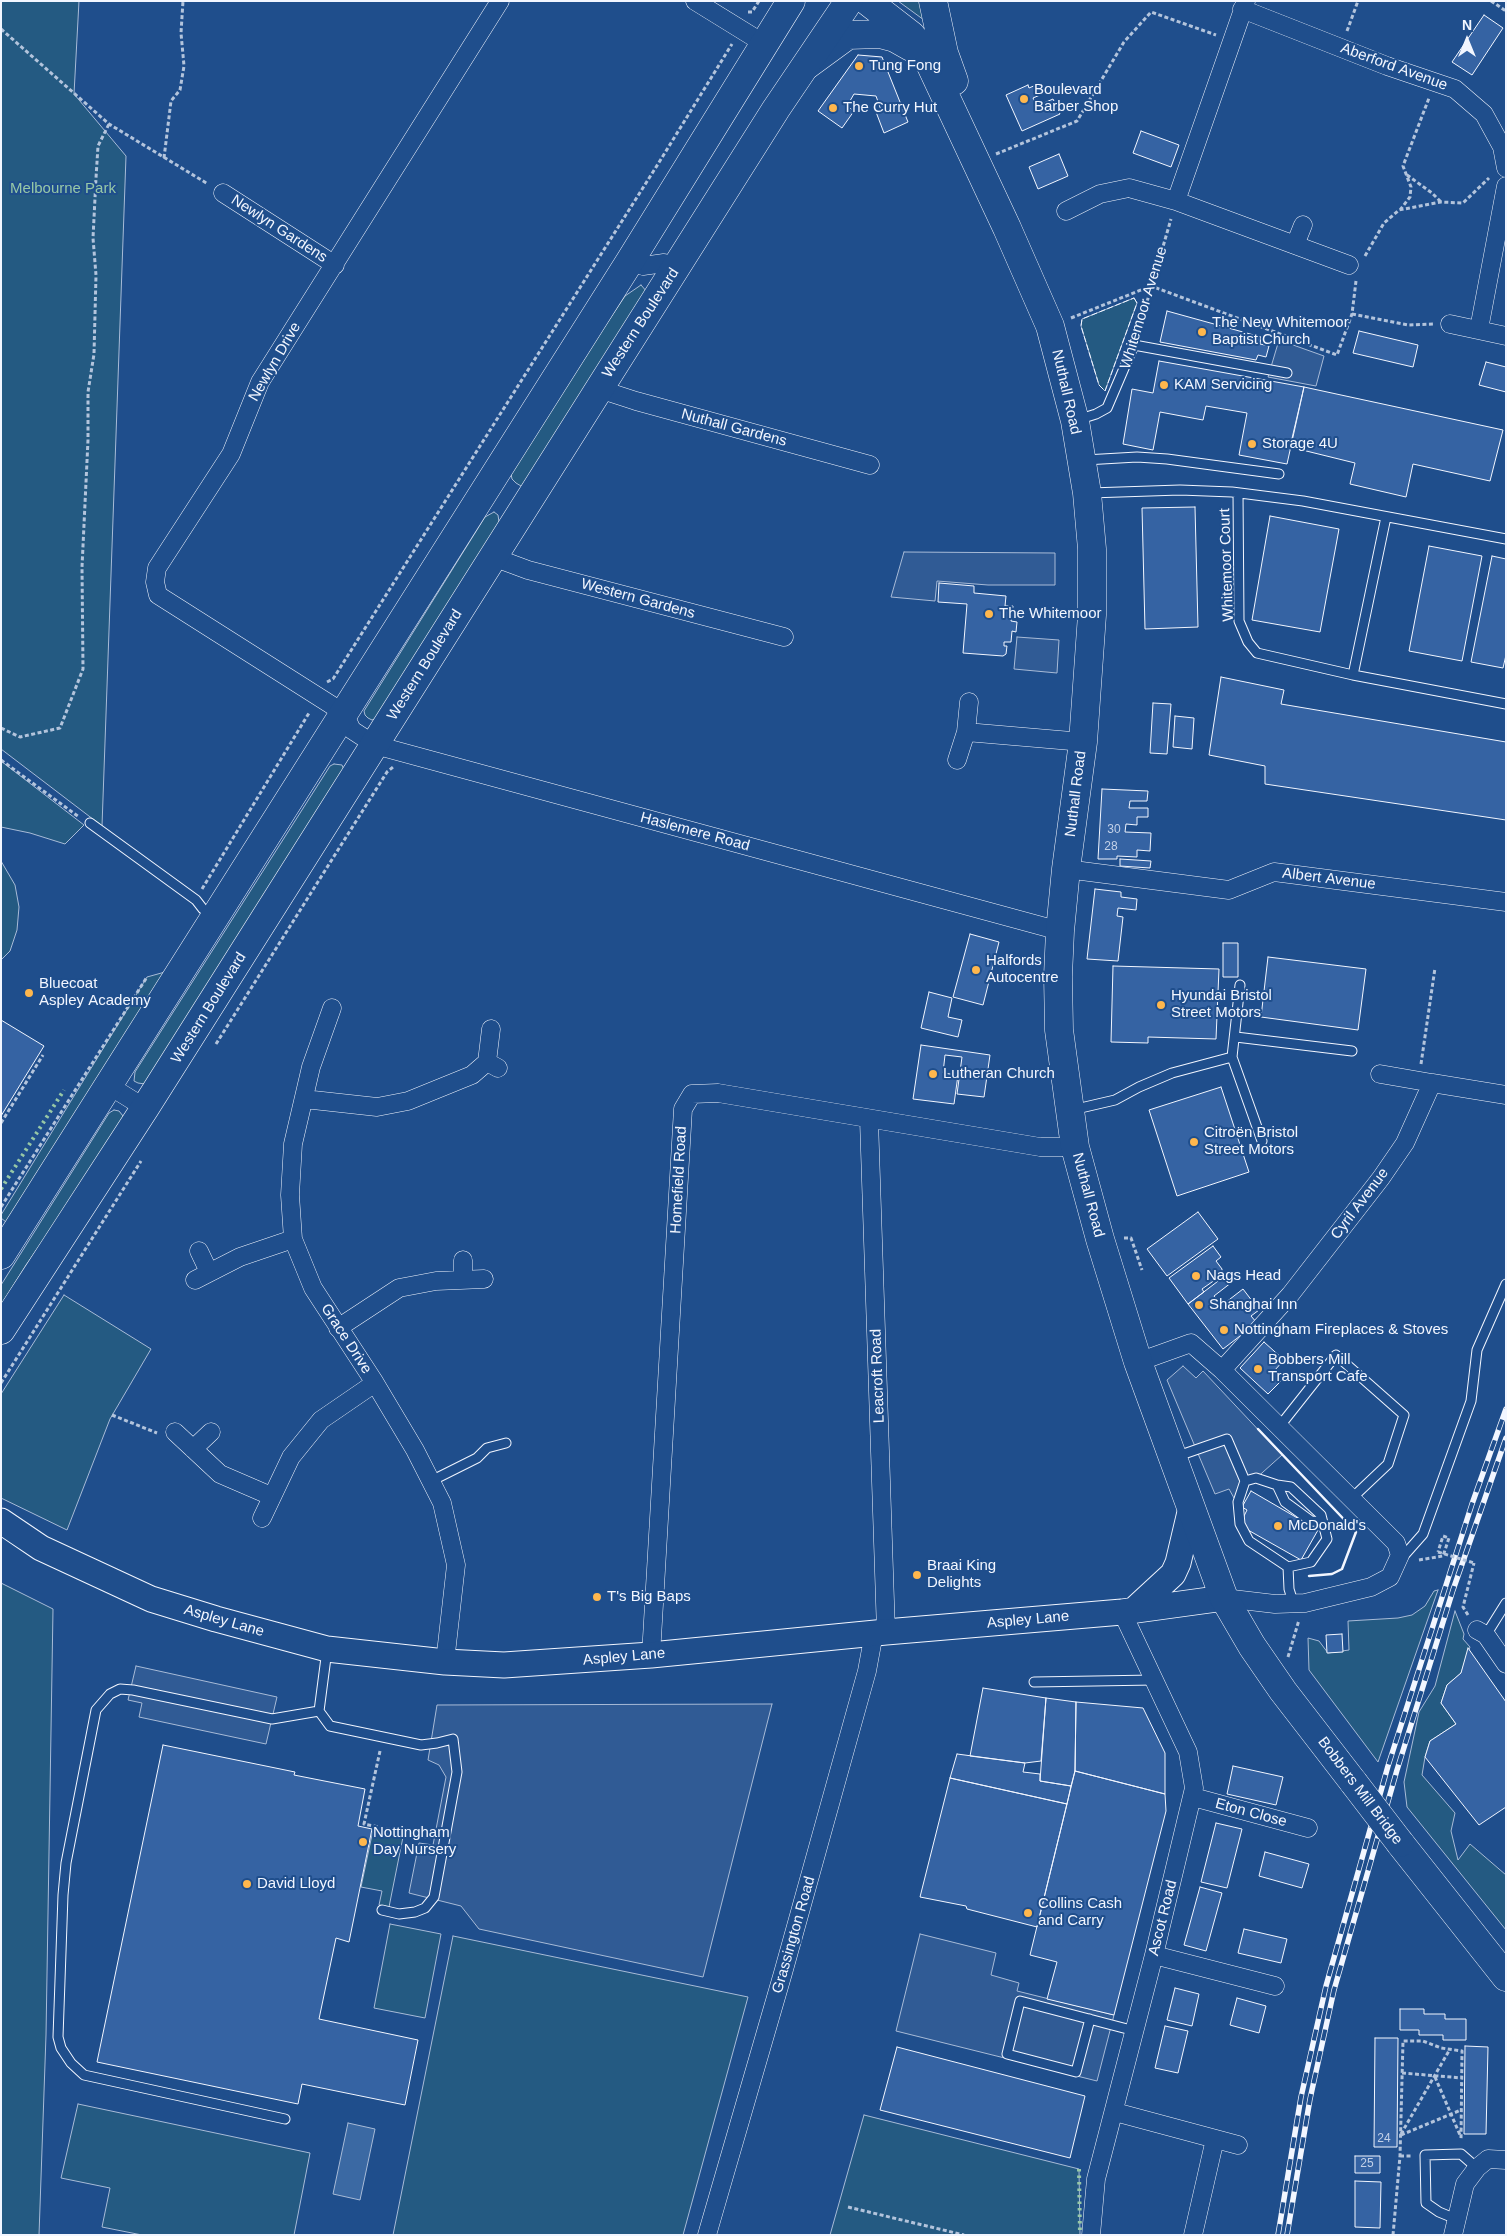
<!DOCTYPE html>
<html>
<head>
<meta charset="utf-8">
<style>
  body { margin:0 }
  #map { position:relative; width:1507px; height:2236px; overflow:hidden; background:#1f4e8c; font-family:Helvetica,sans-serif }
  canvas { display:block }
  .frame { position:absolute; inset:0; border:2px solid #f2f6ff; pointer-events:none }
  .north { position:absolute; left:1442px; top:15px; width:50px; height:50px; -webkit-text-stroke:4px #1f4e8c; paint-order:stroke; rotate:0deg; font-size:14px; font-weight:700; line-height:20px; text-align:center; color:#f2f6ff }
  .north::after { content:''; display:block; margin:auto; width:18px; height:22px; background:#f2f6ff; clip-path:polygon(50% 0,100% 100%,50% 72%,0 100%) }
</style>
</head>
<body>
<div id="map">
<canvas width="1507" height="2236"></canvas>
<div class="frame"></div>
<div class="north">N</div>
</div>
<script>
const ctx = document.querySelector('canvas').getContext('2d');
ctx.lineJoin = 'round';
function fillPath(path, color) { ctx.fillStyle = color; ctx.fill(path, 'evenodd'); }
const toPath = rows => new Path2D(rows.map(r => 'M' + r).join(''));
function trace(path, color, width, dash) { ctx.strokeStyle = color; ctx.lineWidth = width; ctx.lineCap = dash ? 'butt' : 'round'; ctx.setLineDash(dash || []); ctx.stroke(path); }
function label(font, color, halo, rows, align = 'center') {
  ctx.font = font + ' Helvetica,sans-serif'; ctx.lineWidth = 4; ctx.setLineDash([]); ctx.textBaseline = 'middle'; ctx.strokeStyle = halo; ctx.fillStyle = color; for (const [text, x, y, turn = 0] of rows) {
    ctx.save(); ctx.translate(x, y); ctx.rotate((+turn || 0) * Math.PI / 180); ctx.textAlign = isNaN(turn) ? turn : align; if (halo) ctx.strokeText(text, 0, 0); ctx.fillText(text, 0, 0); ctx.restore();
  }
}
const green = toPath([
  [1,1,79,1,74,94,126,156,102,826,1,749,1,1],
  [898,1,921,1,924,20,898,1],
  [641,285,647,292,527,481,521,486,516,483,512,479,511,474,605,326,625,296,641,285],
  [1134,298,1137,303,1105,391,1099,385,1081,326,1082,319,1134,298],
  [494,512,498,515,499,522,379,717,372,720,368,718,365,715,364,711,485,517,494,512],
  [1,761,84,825,65,844,30,833,1,827,1,761],
  [334,764,342,765,344,770,145,1084,138,1083,134,1081,135,1072,330,766,334,764],
  [1,861,15,885,19,907,17,930,10,951,1,960,1,861],
  [165,972,6,1222,1,1218,1,1215,147,977,165,972],
  [114,1110,119,1111,123,1116,124,1123,26,1265,1,1305,1,1285,109,1113,114,1110],
  [64,1295,151,1349,110,1419,67,1530,1,1498,1,1394,64,1295],
  [1,1583,53,1609,46,2035,39,2235,1,2235,1,1583],
  [1438,1590,1378,1762,1309,1670,1308,1638,1319,1641,1328,1653,1349,1650,1348,1621,1398,1618,1412,1615,1425,1606,1434,1591,1438,1590],
  [1455,1611,1464,1634,1463,1639,1470,1647,1461,1673,1447,1685,1441,1703,1456,1724,1430,1741,1425,1757,1422,1775,1455,1813,1451,1831,1458,1860,1470,1844,1506,1875,1506,1930,1407,1807,1404,1782,1419,1712,1435,1686,1455,1611],
  [373,1830,403,1837,389,1907,379,1905,382,1891,361,1887,373,1830],
  [390,1924,441,1934,425,2018,374,2008,390,1924],
  [453,1936,748,1997,683,2235,393,2235,453,1936],
  [78,2104,310,2153,294,2235,142,2235,102,2227,110,2188,61,2178,78,2104],
  [864,2115,1079,2169,1080,2235,830,2235,864,2115]
]);
const parking = toPath([
  [1279,340,1324,356,1316,386,1268,377,1279,340],
  [904,552,1055,553,1055,585,988,585,937,581,935,601,891,597,904,552],
  [1017,637,1059,640,1057,673,1014,669,1017,637],
  [1183,1366,1196,1378,1203,1371,1282,1455,1234,1498,1229,1489,1215,1494,1167,1380,1183,1366],
  [136,1666,277,1697,266,1744,139,1717,142,1703,128,1700,136,1666],
  [772,1704,703,1977,479,1929,461,1906,409,1893,419,1843,433,1845,446,1777,439,1765,428,1760,437,1705,772,1704],
  [920,1934,996,1953,991,1975,1019,1983,1017,1991,1114,2015,1097,2081,896,2031,920,1934]
]);
const water = toPath([
  [348,2123,375,2129,360,2200,333,2194,348,2123]
]);
const building = toPath([
  [1484,15,1503,28,1472,75,1452,62,1484,15],
  [858,55,882,57,908,122,884,133,876,112,881,110,876,96,854,94,847,106,854,111,842,128,818,111,858,55],
  [1028,85,1029,88,1036,85,1040,95,1033,98,1037,106,1053,99,1060,114,1022,131,1006,95,1028,85],
  [1141,131,1179,145,1171,167,1133,153,1141,131],
  [1059,154,1068,176,1038,189,1029,167,1059,154],
  [1167,311,1261,337,1260,344,1269,346,1266,357,1258,355,1256,360,1160,342,1167,311],
  [1359,331,1418,345,1413,367,1353,353,1359,331],
  [1159,361,1304,387,1287,464,1239,455,1247,413,1206,406,1203,420,1160,412,1153,450,1123,444,1132,389,1153,393,1159,361],
  [1486,362,1506,367,1506,392,1479,385,1486,362],
  [1304,387,1503,430,1490,481,1413,464,1406,497,1350,484,1355,463,1290,447,1304,387],
  [1195,507,1198,627,1145,629,1142,508,1195,507],
  [1270,516,1339,529,1320,632,1252,620,1270,516],
  [1429,546,1482,556,1462,661,1409,651,1429,546],
  [1492,556,1506,559,1506,655,1503,668,1471,662,1492,556],
  [939,583,974,586,974,593,1006,596,1005,606,1013,606,1011,621,1017,622,1016,632,1012,631,1011,642,1004,642,1004,646,1007,646,1006,654,1003,656,963,653,967,604,938,602,939,583],
  [1221,677,1284,690,1281,704,1506,742,1506,820,1265,784,1265,766,1209,755,1221,677],
  [1153,703,1171,704,1167,754,1150,753,1153,703],
  [1175,716,1194,718,1192,749,1173,747,1175,716],
  [1102,789,1148,791,1147,801,1130,801,1129,808,1148,808,1148,817,1137,817,1137,825,1126,824,1125,832,1151,833,1150,851,1137,850,1137,857,1117,856,1117,859,1098,859,1102,789],
  [1120,859,1151,861,1150,868,1120,866,1120,859],
  [1095,889,1121,892,1121,897,1137,899,1136,910,1118,908,1117,916,1123,917,1118,961,1087,959,1095,889],
  [970,934,999,942,983,1005,953,997,970,934],
  [1223,943,1238,943,1238,977,1223,977,1223,943],
  [1268,957,1366,969,1358,1030,1261,1017,1268,957],
  [1113,966,1219,969,1216,1039,1148,1037,1148,1043,1111,1042,1113,966],
  [929,992,952,998,948,1017,962,1020,958,1037,921,1028,929,992],
  [1,1020,44,1046,1,1116,1,1020],
  [921,1045,990,1055,984,1097,957,1094,962,1057,945,1055,943,1073,958,1075,954,1104,913,1099,921,1045],
  [1221,1087,1249,1172,1177,1196,1149,1110,1221,1087],
  [1198,1212,1218,1239,1167,1276,1147,1249,1198,1212],
  [1213,1246,1221,1257,1216,1261,1222,1269,1222,1275,1202,1289,1204,1292,1188,1304,1169,1278,1213,1246],
  [1230,1272,1236,1279,1214,1296,1221,1306,1243,1289,1259,1310,1251,1316,1257,1323,1223,1349,1188,1304,1230,1272],
  [1264,1342,1284,1360,1274,1371,1283,1379,1268,1394,1240,1368,1264,1342],
  [1251,1491,1318,1530,1301,1560,1248,1530,1242,1520,1247,1510,1242,1507,1251,1491],
  [1342,1634,1343,1652,1327,1653,1326,1635,1342,1634],
  [1468,1648,1506,1702,1506,1807,1479,1825,1425,1757,1430,1741,1456,1724,1441,1703,1447,1685,1461,1673,1468,1648],
  [983,1688,1046,1698,1041,1761,1025,1763,970,1756,983,1688],
  [1046,1698,1076,1702,1075,1771,1071,1786,1040,1781,1046,1698],
  [1076,1702,1143,1708,1165,1753,1165,1794,1075,1771,1076,1702],
  [163,1745,295,1772,294,1775,365,1789,358,1826,372,1829,349,1942,336,1938,319,2019,418,2040,405,2105,302,2084,298,2104,97,2062,163,1745],
  [957,1754,1025,1763,1023,1772,1040,1774,1040,1781,1071,1786,1067,1804,950,1778,957,1754],
  [1233,1766,1283,1777,1276,1805,1227,1794,1233,1766],
  [1075,1771,1165,1794,1166,1811,1114,2015,1047,1999,1057,1962,1030,1955,1075,1771],
  [950,1778,1067,1804,1037,1927,967,1909,966,1906,920,1897,950,1778],
  [1216,1823,1242,1829,1227,1888,1201,1882,1216,1823],
  [1265,1852,1309,1864,1302,1888,1259,1876,1265,1852],
  [1200,1887,1222,1893,1206,1951,1184,1945,1200,1887],
  [1244,1929,1287,1939,1281,1963,1238,1953,1244,1929],
  [1175,1988,1199,1994,1192,2026,1167,2020,1175,1988],
  [1237,1998,1266,2006,1259,2033,1230,2025,1237,1998],
  [1400,2009,1424,2009,1424,2014,1445,2014,1445,2019,1466,2019,1466,2040,1443,2040,1443,2035,1419,2035,1419,2030,1400,2030,1400,2009],
  [1165,2026,1188,2031,1178,2073,1155,2068,1165,2026],
  [1375,2038,1398,2038,1397,2147,1374,2147,1375,2038],
  [1465,2046,1488,2047,1486,2134,1464,2134,1465,2046],
  [897,2047,1085,2096,1070,2158,880,2110,897,2047],
  [1355,2156,1380,2156,1380,2173,1355,2173,1355,2156],
  [1355,2181,1381,2182,1380,2228,1355,2227,1355,2181]
]);
const path = toPath([
  [1491,1,1506,11],
  [748,12,752,12,759,1],
  [1,29,109,124,208,184],
  [1347,31,1358,1],
  [996,154,1077,121,1124,42,1151,12,1216,35],
  [164,158,171,101,180,90,184,66,181,33,183,1],
  [1407,175,1432,193,1441,202],
  [1400,210,1410,197,1411,187,1403,166,1429,98],
  [1365,256,1384,223,1399,210,1441,202,1463,203,1489,178],
  [1352,314,1408,325,1433,324],
  [1071,318,1151,286,1337,355,1352,314,1356,281],
  [1138,333,1171,219],
  [327,682,333,679,658,164,732,44],
  [1,728,20,737,60,728,83,669,82,567,88,440,88,392,94,354,96,275,93,238,96,178,98,146,109,124],
  [1,760,79,817],
  [202,889,309,713],
  [216,1044,387,772,393,767],
  [1421,1064,1435,968],
  [1,1123,43,1055],
  [1,1207,147,977],
  [1124,1238,1131,1238,1142,1270],
  [1,1383,141,1161],
  [112,1415,157,1433],
  [1419,1560,1443,1556,1449,1538,1443,1536,1438,1552],
  [1468,1615,1463,1607,1474,1563],
  [1288,1657,1299,1620],
  [380,1751,364,1824,431,1838],
  [1402,2073,1462,2078],
  [1435,2077,1460,2135],
  [1401,2134,1450,2049],
  [1401,2135,1461,2110],
  [1400,2156,1412,2156],
  [848,2207,964,2235],
  [1393,2235,1400,2156,1403,2041,1423,2041,1441,2048,1462,2051,1461,2140]
]);
const lane = toPath([
  [1077,420,1096,414,1107,408,1134,345,1287,373],
  [1085,460,1137,457,1167,459,1279,474],
  [1090,493,1180,490,1232,492,1303,501,1506,539],
  [1238,493,1239,621,1248,642,1257,653,1353,675,1506,704],
  [1353,675,1386,517],
  [90,823,196,900,203,909,213,915],
  [1240,985,1232,1057,1262,1141],
  [1236,1037,1352,1051],
  [1072,1110,1115,1100,1139,1087,1172,1073,1232,1057],
  [1279,1427,1336,1355,1404,1415,1388,1464,1351,1499],
  [1175,1457,1227,1439,1245,1481,1238,1502,1240,1524,1249,1541,1288,1567,1311,1562,1327,1539,1321,1515,1291,1487,1277,1485,1256,1478,1245,1481],
  [431,1481,477,1458,487,1448,506,1443],
  [1277,1485,1285,1502,1311,1521,1323,1522],
  [1400,1560,1423,1534,1471,1401,1477,1350,1506,1284],
  [1288,1567,1289,1589,1293,1602],
  [1486,1635,1506,1603],
  [327,1650,319,1711,330,1726,421,1745,437,1743,453,1739,457,1772,434,1897,425,1908,415,1912,399,1914,382,1910],
  [1034,1682,1154,1680],
  [1090,2019,1076,2072,1007,2054,1020,2001,1135,2031],
  [285,2119,84,2075,71,2063,61,2048,58,2037,63,1895,66,1863,96,1710,110,1694,120,1689,133,1690,272,1719,319,1711],
  [1456,2219,1439,2212,1426,2203,1425,2155,1461,2154,1477,2168]
]);
const street = toPath([
  [500,1,260,382,231,454,157,568,155,582,158,595,344,713,352,730,375,745,1060,931],
  [695,1,763,43],
  [1242,9,1387,66,1455,89,1484,114,1502,147,1506,168],
  [223,193,335,265],
  [1176,201,1246,1],
  [1066,211,1100,194,1129,188,1176,201,1349,265],
  [1295,245,1303,225],
  [630,261,643,266,664,263,675,269],
  [1450,324,1506,336],
  [1479,329,1506,186],
  [599,389,636,401,870,465],
  [493,557,528,570,784,637],
  [969,702,966,732,1083,742],
  [957,760,966,732],
  [1066,869,1229,890,1274,872,1506,902],
  [332,1008,311,1067,293,1144,290,1195,293,1239,313,1288,375,1383,415,1450,442,1503,456,1565,445,1662],
  [491,1029,487,1062,498,1068],
  [1380,1074,1432,1083],
  [108,1085,145,1108],
  [304,1099,377,1107,408,1101,472,1075,487,1062],
  [869,1120,886,1632],
  [199,1251,209,1272],
  [195,1280,240,1257,293,1239],
  [463,1280,463,1260],
  [338,1328,399,1288,436,1281,484,1279],
  [1138,1362,1191,1343,1222,1370,1396,1543,1400,1555,1390,1577,1371,1587,1305,1603,1275,1604,1224,1598],
  [1222,1370,1290,1295,1381,1178,1405,1143,1432,1083,1506,1095],
  [175,1432,220,1474,271,1496],
  [193,1449,211,1432],
  [262,1518,291,1457,321,1420,375,1383],
  [1477,1630,1486,1635,1506,1664],
  [651,1655,683,1109,692,1094,718,1093,1040,1147,1075,1147],
  [1193,1797,1308,1828],
  [1154,1955,1275,1986],
  [1115,2112,1238,2145],
  [707,2235,783,1973,850,1732,867,1671,874,1633],
  [1091,2235,1096,2179,1154,1955,1194,1788,1188,1752,1122,1612],
  [1193,2235,1215,2139],
  [1453,2235,1465,2184,1477,2168,1488,2159,1506,2160]
]);
const secondary = toPath([
  [1,1521,41,1548,151,1599,216,1619,327,1649,445,1662,504,1665,651,1655,886,1632,1122,1612,1224,1598],
  [1134,1610,1173,1574,1178,1563,1191,1508]
]);
const primary = toPath([
  [867,1,911,35,926,55,1007,228,1050,326,1075,421,1087,493,1092,549,1092,615,1083,742,1066,869,1060,931,1058,976,1059,1030,1075,1147,1100,1239,1138,1362,1224,1598,1252,1646,1283,1691,1354,1783],
  [933,1,944,53,954,81],
  [807,65,848,35,880,34,895,38,911,47],
  [1400,1843,1506,1977]
]);
const highway = toPath([
  [1,1255,630,261,791,1],
  [1,1330,145,1108,776,109,849,1]
]);
const rail = toPath([
  [1278,2235,1301,2097,1326,1986,1388,1766,1472,1504,1506,1409],
  [1287,2235,1310,2099,1334,1990,1397,1770,1453,1590,1506,1438]
]);
const pathBridge = toPath([
  [1438,1552,1474,1563]
]);
const primaryBridge = toPath([
  [1354,1783,1400,1843]
]);
const hedge = toPath([
  [1,1189,64,1090],
  [1079,2169,1080,2235]
]);
const fence = toPath([
  [1134,298,1137,303,1105,391,1099,385,1081,326,1082,319,1134,298]
]);
const wall = toPath([
  [1258,1429,1356,1532,1342,1569,1332,1574,1309,1576]
]);
const markers = [
  [859,66,5,"#ffb74d"],
  [1024,99,5,"#ffb74d"],
  [833,108,5,"#ffb74d"],
  [1202,332,5,"#ffb74d"],
  [1164,385,5,"#ffb74d"],
  [1252,444,5,"#ffb74d"],
  [989,614,5,"#ffb74d"],
  [976,970,5,"#ffb74d"],
  [29,993,5,"#ffb74d"],
  [1161,1005,5,"#ffb74d"],
  [933,1074,5,"#ffb74d"],
  [1194,1142,5,"#ffb74d"],
  [1196,1276,5,"#ffb74d"],
  [1199,1305,5,"#ffb74d"],
  [1224,1330,5,"#ffb74d"],
  [1258,1369,5,"#ffb74d"],
  [1278,1526,5,"#ffb74d"],
  [917,1575,5,"#ffb74d"],
  [597,1597,5,"#ffb74d"],
  [363,1842,5,"#ffb74d"],
  [247,1884,5,"#ffb74d"],
  [1028,1913,5,"#ffb74d"]
];
const numberNames = [
  ["30",1114,830],
  ["28",1111,847],
  ["24",1384,2139],
  ["25",1367,2164]
];
const poiNames = [
  ["Tung Fong",869,66],
  ["Boulevard",1034,90],
  ["Barber Shop",1034,107],
  ["The Curry Hut",843,108],
  ["The New Whitemoor",1212,323],
  ["Baptist Church",1212,340],
  ["KAM Servicing",1174,385],
  ["Storage 4U",1262,444],
  ["The Whitemoor",999,614],
  ["Halfords",986,961],
  ["Autocentre",986,978],
  ["Bluecoat",39,984],
  ["Aspley Academy",39,1001],
  ["Hyundai Bristol",1171,996],
  ["Street Motors",1171,1013],
  ["Lutheran Church",943,1074],
  ["Citroën Bristol",1204,1133],
  ["Street Motors",1204,1150],
  ["Nags Head",1206,1276],
  ["Shanghai Inn",1209,1305],
  ["Nottingham Fireplaces & Stoves",1234,1330],
  ["Bobbers Mill",1268,1360],
  ["Transport Cafe",1268,1377],
  ["McDonald's",1288,1526],
  ["Braai King",927,1566],
  ["Delights",927,1583],
  ["T's Big Baps",607,1597],
  ["Nottingham",373,1833],
  ["Day Nursery",373,1850],
  ["David Lloyd",257,1884],
  ["Collins Cash",1038,1904],
  ["and Carry",1038,1921]
];
const streetNames = [
  ["Aberford Avenue",1394,67,20],
  ["Newlyn Gardens",279,229,33],
  ["Whitemoor Avenue",1144,308,-73],
  ["Western Boulevard",641,323,-57],
  ["Newlyn Drive",275,362,-60],
  ["Nuthall Road",1066,392,77],
  ["Nuthall Gardens",734,428,15],
  ["Whitemoor Court",1227,565,-92],
  ["Western Gardens",638,599,15],
  ["Western Boulevard",425,665,-58],
  ["Nuthall Road",1076,794,-83],
  ["Haslemere Road",695,832,15],
  ["Albert Avenue",1329,879,7],
  ["Western Boulevard",209,1008,-58],
  ["Homefield Road",679,1180,-87],
  ["Nuthall Road",1088,1195,75],
  ["Cyril Avenue",1360,1204,-53],
  ["Grace Drive",346,1339,57],
  ["Leacroft Road",878,1376,-92],
  ["Aspley Lane",1028,1620,-5],
  ["Aspley Lane",224,1621,16],
  ["Aspley Lane",624,1657,-5],
  ["Bobbers Mill Bridge",1360,1791,53],
  ["Eton Close",1251,1813,15],
  ["Ascot Road",1163,1918,-76],
  ["Grassington Road",794,1935,-74]
];
const parkNames = [
  ["Melbourne Park",63,189]
];
fillPath(green, '#245a82');
trace(green, '#a8bbd7', 1);
fillPath(parking, '#305b95');
trace(parking, '#a8bbd7', 1);
fillPath(water, '#3b69a3');
trace(water, '#a8bbd7', 1);
fillPath(building, '#3563a3');
trace(building, '#f2f6ff', 1);
trace(lane, '#f2f6ff', 11);
trace(street, '#f2f6ff', 19);
trace(secondary, '#f2f6ff', 27);
trace(primary, '#f2f6ff', 29);
trace(highway, '#f2f6ff', 29);
trace(path, '#b3c4dc', 3, [4, 2.5]);
trace(lane, '#1f4e8c', 9);
trace(street, '#1f4e8c', 18);
trace(secondary, '#1f4e8c', 25);
trace(primary, '#1f4e8c', 28);
trace(highway, '#1f4e8c', 28);
trace(rail, '#f2f6ff', 5.5);
trace(rail, '#1f4e8c', 4, [11]);
trace(primaryBridge, '#f2f6ff', 29, []);
trace(pathBridge, '#b3c4dc', 3, [4, 2.5]);
trace(primaryBridge, '#1f4e8c', 28);
trace(hedge, '#97c8a6', 4, [2.5, 4]);
trace(fence, '#f2f6ff', 1, [6, 2.5]);
trace(wall, '#f2f6ff', 2.5);
for (const [x, y, r, color] of markers) { const dot = new Path2D(); dot.arc(x, y, r, 0, 2 * Math.PI); ctx.fillStyle = color; ctx.fill(dot); trace(dot, '#1f4e8c', 2); }
label('12px', '#c3d1e8', null, numberNames);
label('15px', '#f2f6ff', '#1f4e8c', poiNames, 'left');
label('15px', '#f2f6ff', '#1f4e8c', streetNames);
label('15px', '#97c8a6', '#1f4e8c', parkNames);
</script>
</body>
</html>
